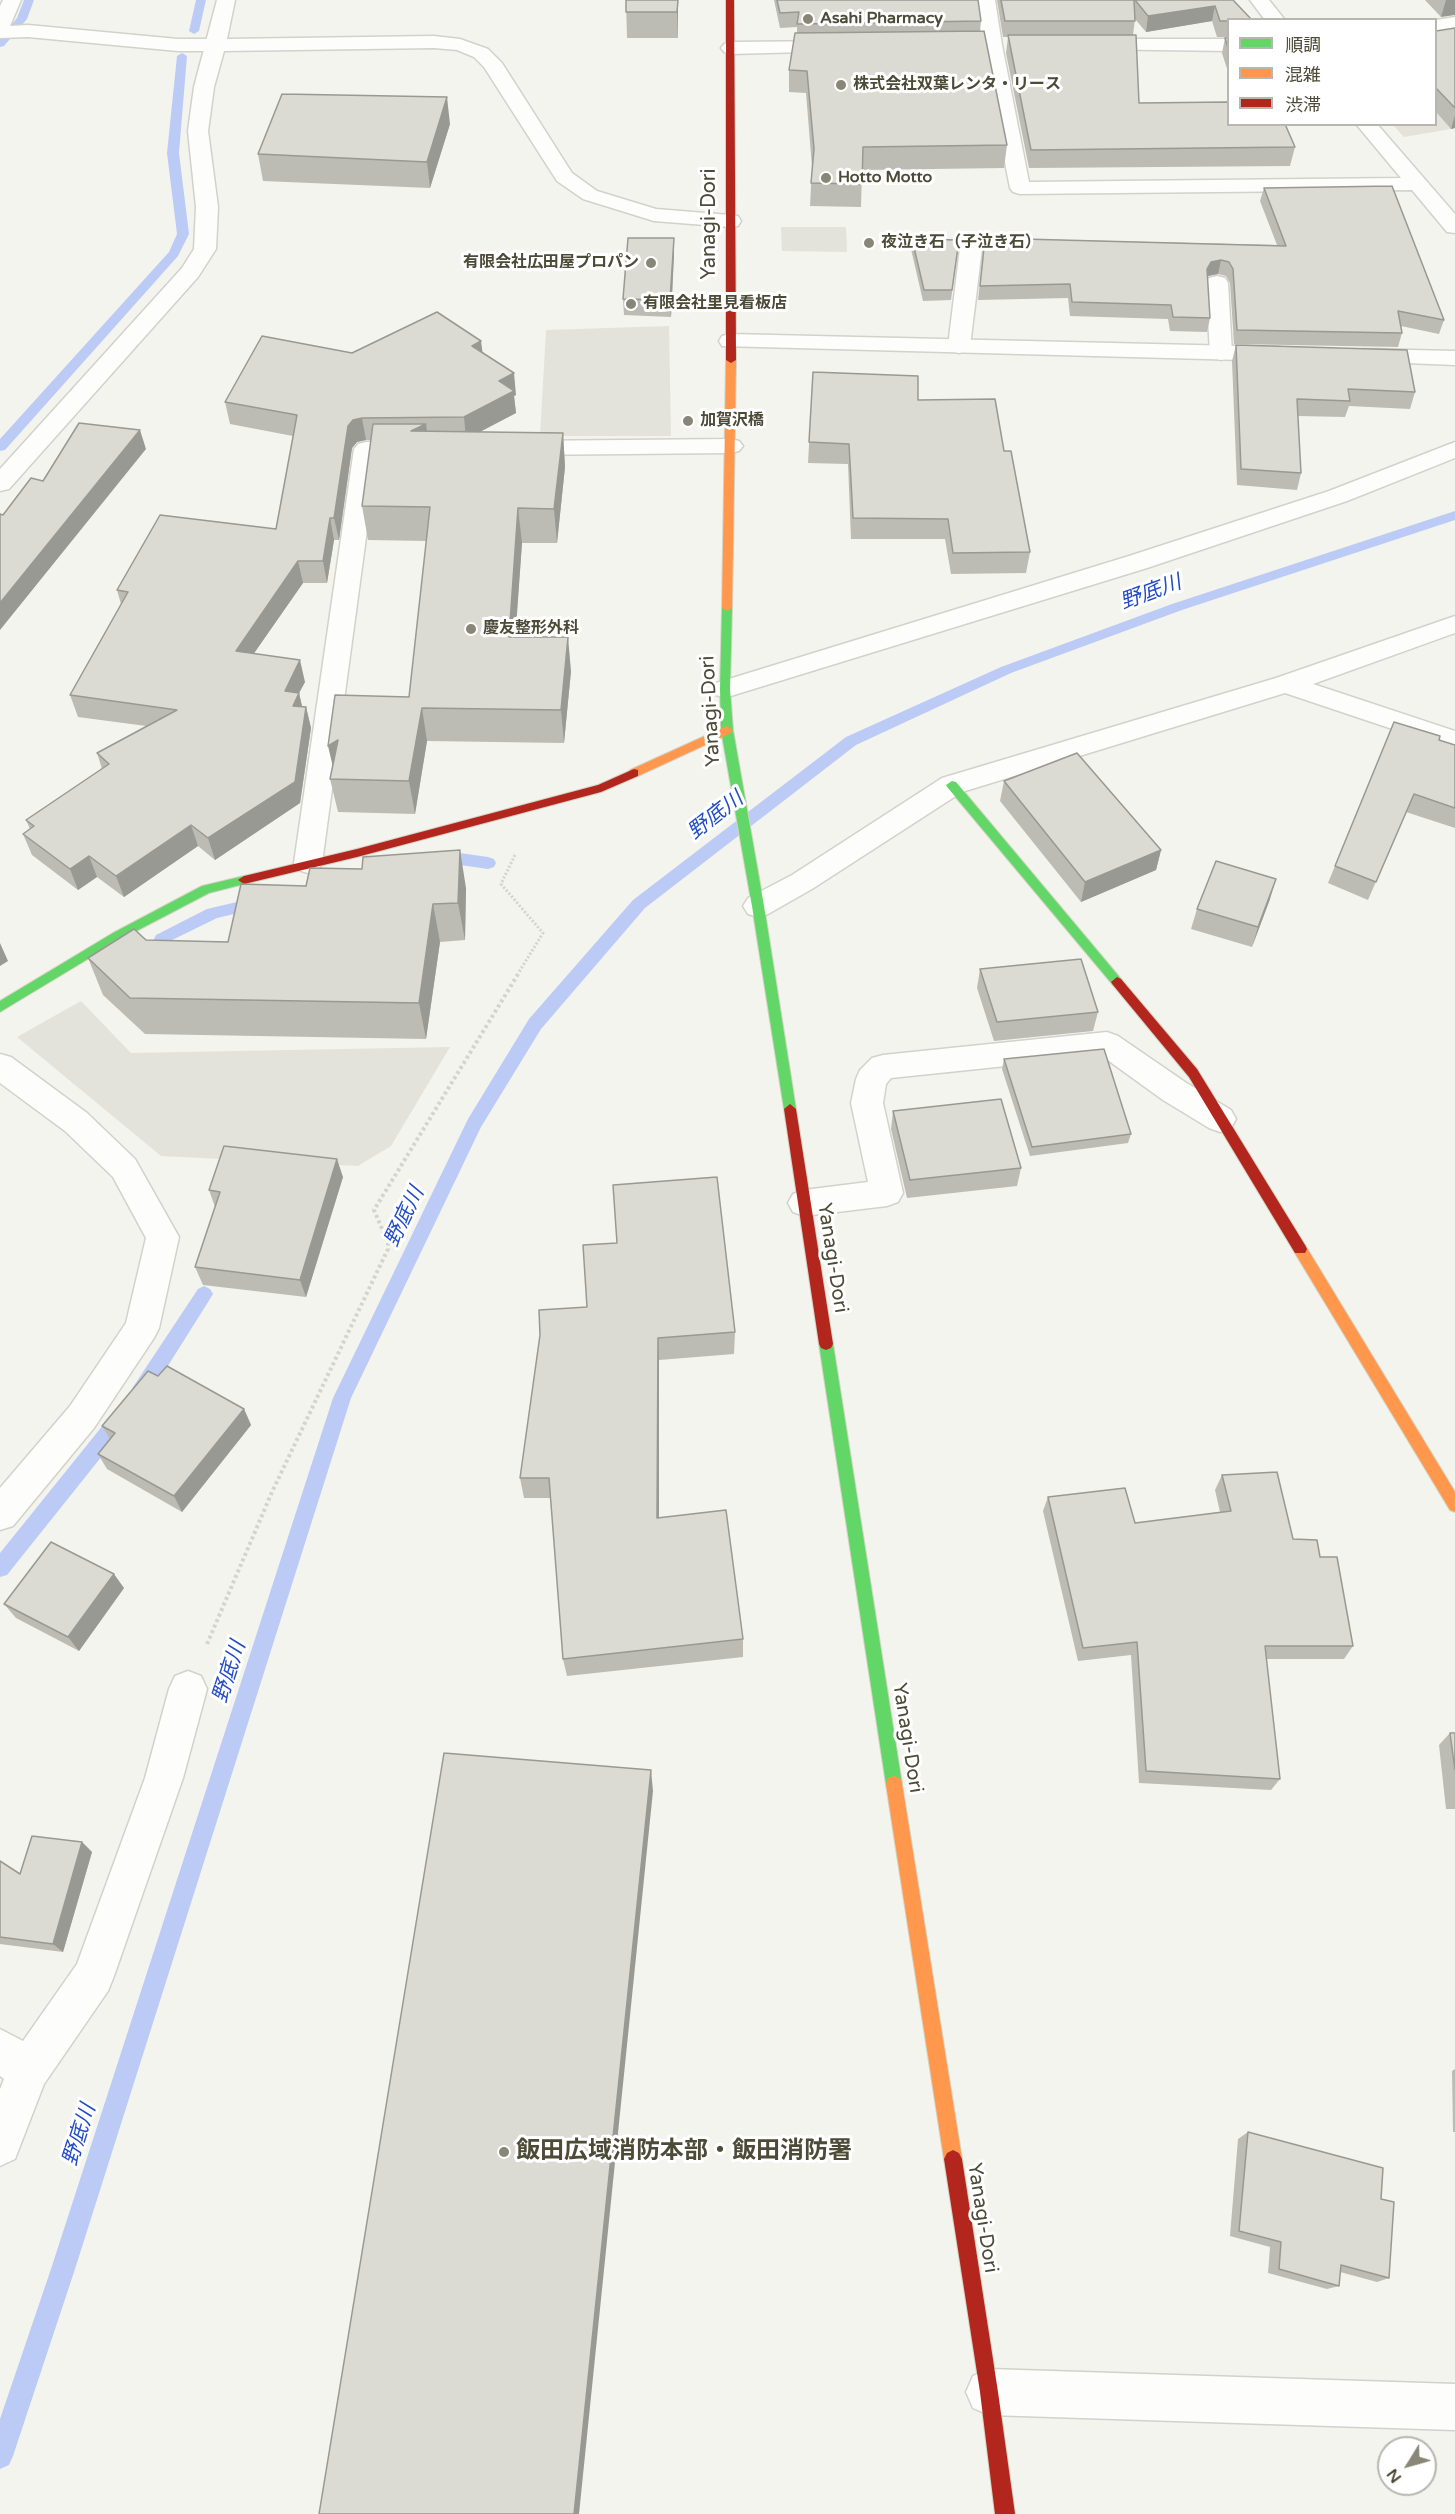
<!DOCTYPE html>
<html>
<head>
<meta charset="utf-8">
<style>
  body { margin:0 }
  #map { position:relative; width:1455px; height:2514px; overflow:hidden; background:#f4f4ee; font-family:"Varela Round","Noto Sans JP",sans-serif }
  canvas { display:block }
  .legend { position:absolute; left:1227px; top:18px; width:210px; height:108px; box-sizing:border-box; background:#fff; border:2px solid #b7b7af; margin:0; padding:8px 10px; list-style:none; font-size:18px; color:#4c4b37 }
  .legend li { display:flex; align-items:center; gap:12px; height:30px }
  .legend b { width:30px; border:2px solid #b7b7af }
  .north { position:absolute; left:1377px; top:2436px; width:60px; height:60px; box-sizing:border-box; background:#fff; border:2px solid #b7b7af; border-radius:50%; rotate:233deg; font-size:16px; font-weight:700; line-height:24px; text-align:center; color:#4c4b37 }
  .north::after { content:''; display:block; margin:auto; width:21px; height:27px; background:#878677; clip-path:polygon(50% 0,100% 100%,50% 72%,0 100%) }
</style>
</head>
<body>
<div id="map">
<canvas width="1455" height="2514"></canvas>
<ul class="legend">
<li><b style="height:8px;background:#63d668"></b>順調</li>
<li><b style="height:8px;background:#ff974d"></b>混雑</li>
<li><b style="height:8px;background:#b3261e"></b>渋滞</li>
</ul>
<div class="north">N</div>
</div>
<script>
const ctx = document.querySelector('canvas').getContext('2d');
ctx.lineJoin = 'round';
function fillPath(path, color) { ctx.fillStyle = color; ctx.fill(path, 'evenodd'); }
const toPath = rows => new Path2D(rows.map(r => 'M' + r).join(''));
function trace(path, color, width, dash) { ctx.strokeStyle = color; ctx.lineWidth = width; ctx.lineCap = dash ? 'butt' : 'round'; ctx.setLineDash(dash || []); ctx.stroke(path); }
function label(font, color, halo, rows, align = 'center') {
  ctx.font = font + ' "Varela Round","Noto Sans JP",sans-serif'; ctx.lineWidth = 6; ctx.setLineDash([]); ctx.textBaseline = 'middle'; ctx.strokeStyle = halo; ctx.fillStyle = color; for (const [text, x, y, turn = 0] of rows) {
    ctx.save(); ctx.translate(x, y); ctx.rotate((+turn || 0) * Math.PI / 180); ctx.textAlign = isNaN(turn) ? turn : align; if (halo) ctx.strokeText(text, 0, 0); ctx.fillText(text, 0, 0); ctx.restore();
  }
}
const parking = toPath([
  [1436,112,1451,129,1404,137,1393,125,1436,124],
  [781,227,846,227,847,252,782,251],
  [669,326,671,436,540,436,546,330],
  [81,1001,131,1053,450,1047,391,1146,358,1166,161,1156,17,1037]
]);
const stream = toPath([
  [24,0,34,0,27,19,4,46,0,47,0,38,17,18,24,0],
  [196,0,206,0,199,31,194,34,189,31,196,0],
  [182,53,187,56,179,153,189,234,178,256,5,450,0,451,0,439,169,252,177,234,167,153,177,56,182,53],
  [1455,511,1455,520,1182,610,1011,673,856,745,645,908,541,1029,481,1127,351,1398,75,2269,13,2456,9,2465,0,2469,0,2419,51,2269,333,1398,468,1119,529,1019,633,900,846,737,1001,667,1172,604,1455,511],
  [453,852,488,857,494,859,496,863,494,867,488,869,453,864,437,867,432,865,429,861,432,857,453,852],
  [258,897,264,899,266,903,264,907,217,918,162,945,156,943,154,939,156,935,207,909,258,897],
  [204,1286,210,1289,213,1294,210,1299,147,1399,140,1401,133,1399,131,1393,133,1387,198,1289,204,1286],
  [123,1407,130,1409,132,1415,130,1421,7,1575,0,1577,0,1553,116,1409,123,1407]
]);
const pathFar1 = toPath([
  [515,855,501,884,543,933,519,972]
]);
const path = toPath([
  [207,1644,272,1492,388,1249,388,1243,374,1210,520,971]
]);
const lane = toPath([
  [3,0,21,0,10,26,28,25,178,39,216,39,223,41,226,45,223,49,216,51,178,51,28,37,0,38,0,6,3,0],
  [971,242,979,243,982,248,970,346,967,351,959,353,951,351,948,346,960,248,963,243,971,242],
  [1217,276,1225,278,1228,283,1232,353,1229,358,1221,360,1213,358,1210,353,1206,283,1209,278,1217,276],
  [1107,1032,1118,1036,1185,1082,1231,1110,1236,1119,1231,1128,1220,1132,1209,1128,1163,1100,1102,1056,891,1078,886,1084,883,1103,903,1193,898,1202,887,1206,804,1216,793,1212,788,1203,793,1194,804,1190,868,1182,851,1103,856,1079,860,1070,872,1058,883,1055,1107,1032]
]);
const street = toPath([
  [217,0,235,0,227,39,434,36,460,39,488,49,502,63,572,173,597,191,656,209,730,215,738,216,741,221,738,226,730,227,654,221,583,199,557,181,484,67,474,57,457,50,434,48,224,51,214,87,208,131,218,207,216,249,198,277,9,489,0,491,0,469,182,268,194,249,196,207,188,131,194,87,217,0],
  [977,0,995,0,1002,45,1029,182,1401,178,1356,124,1377,124,1455,214,1455,233,1447,232,1412,190,1020,194,1013,192,1010,188,982,45,977,0],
  [1250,0,1269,0,1285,20,1265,20,1250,0],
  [1455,17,1455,29,1436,32,1436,20,1455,17],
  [1093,39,1228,39,1228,51,1086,49,1083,45,1086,41,1093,39],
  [837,41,844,43,847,47,844,51,731,54,724,52,721,48,724,44,731,42,837,41],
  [730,334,1280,347,1288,349,1291,354,1288,359,1280,361,722,346,719,341,722,336,730,334],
  [1365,349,1455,351,1455,365,1357,361,1354,356,1357,351,1365,349],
  [731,439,739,441,743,446,739,451,731,453,520,455,512,453,508,448,512,443,520,441,731,439],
  [414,441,422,443,426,448,422,453,377,456,322,863,318,870,308,873,298,870,294,863,354,449,358,444,366,442,414,441],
  [1455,442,1455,458,1347,501,1147,568,734,695,725,698,716,695,712,689,716,683,1129,556,1329,491,1455,442],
  [1455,616,1455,633,1313,684,1455,731,1455,750,1285,693,962,792,812,889,768,914,758,917,748,914,743,906,748,898,792,875,942,778,1276,678,1455,616],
  [0,1054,11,1057,87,1113,135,1159,179,1237,159,1328,154,1338,94,1428,13,1526,0,1530,0,1488,70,1406,126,1323,146,1238,113,1177,65,1131,0,1083,0,1054],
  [188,1671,201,1676,207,1689,183,1778,114,1976,108,1991,44,2084,15,2159,0,2166,0,2089,4,2079,0,2076,0,2029,23,2041,77,1964,145,1778,169,1689,175,1676,188,1671],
  [989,2369,1455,2384,1455,2430,989,2415,973,2408,966,2392,973,2376,989,2369]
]);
const fast = toPath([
  [727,605,732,608,730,689,733,730,764,906,796,1109,790,1114,784,1109,752,906,721,730,720,689,722,608,727,605],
  [952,781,956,782,1121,979,1123,982,1121,985,1113,985,948,788,946,785,952,781],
  [244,876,248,877,250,880,248,883,209,893,121,939,0,1012,0,1001,113,933,202,886,244,876],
  [826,1338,831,1340,833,1344,902,1784,900,1790,894,1792,888,1790,886,1784,819,1344,821,1340,826,1338]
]);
const slow = toPath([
  [731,357,736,360,732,608,727,611,722,608,726,360,731,357],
  [727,726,733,730,731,733,638,776,630,776,628,773,630,770,727,726],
  [1300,1243,1305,1245,1455,1492,1455,1512,1450,1510,1295,1253,1293,1249,1295,1245,1300,1243],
  [894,1776,900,1778,902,1784,962,2159,959,2165,953,2168,947,2165,944,2159,886,1784,888,1778,894,1776]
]);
const jam = toPath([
  [726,0,734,0,736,360,731,363,726,360,726,0],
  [634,769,638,770,638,776,601,792,357,857,244,884,238,880,244,876,357,849,598,785,634,769],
  [1117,977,1121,979,1197,1069,1305,1245,1307,1249,1305,1253,1295,1253,1189,1077,1113,985,1111,982,1117,977],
  [790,1104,796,1109,833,1344,831,1348,826,1350,821,1348,819,1344,784,1109,790,1104],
  [953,2150,959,2153,962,2159,998,2392,1015,2514,995,2514,980,2392,944,2159,947,2153,953,2150]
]);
const wall = toPath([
  [626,0,678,0,678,38,627,38],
  [774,0,978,0,981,21,980,31,1007,145,1004,168,862,170,861,207,810,206,812,167,806,93,789,92,789,70,797,33,797,27,780,28],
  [997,0,1233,0,1228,20,1228,37,1217,37,1212,21,1146,32,1135,19,1133,35,1139,103,1295,147,1290,166,1029,168,1006,53,1008,37,1003,37],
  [1425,0,1455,0,1441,17],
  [1455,28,1455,128,1451,129,1436,112,1436,31],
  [1225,38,1228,38,1228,72,1222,53],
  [450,124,430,188,263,181,258,154],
  [1264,188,1444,320,1439,334,1401,326,1402,333,1398,347,1234,344,1230,283,1226,276,1218,274,1208,276,1207,278,1210,318,1207,332,1170,331,1168,319,1070,316,1068,298,978,300,985,238,1277,245,1260,201],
  [674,238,674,254,671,317,624,315,623,299],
  [912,239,959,240,951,300,923,301,911,249],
  [1236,345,1415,392,1410,409,1349,406,1345,417,1298,416,1301,473,1297,490,1237,485,1232,361],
  [483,352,516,395,514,396,516,413,480,432,563,433,565,467,557,543,522,543,515,637,571,671,564,743,427,741,415,814,338,812,330,779,409,697,427,541,368,540,362,506,371,440,366,440,357,442,352,448,339,540,334,540,327,583,303,583,254,653,305,682,299,693,302,706,306,707,311,728,300,803,215,860,198,846,124,897,97,877,78,890,32,855,23,834,30,829,26,820,102,769,97,753,146,726,78,717,70,695,121,604,117,590,276,529,293,436,230,424,225,402,352,353],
  [813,372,918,400,1004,451,1030,552,1026,573,951,574,945,539,851,539,848,464,808,463],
  [1439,740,1455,745,1455,828,1406,812,1368,900,1328,883,1335,866],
  [1004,781,1161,850,1156,870,1081,902,1000,801],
  [466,888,465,940,440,942,426,1039,145,1034,103,995,88,958,228,942],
  [1270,899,1252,947,1191,929,1197,909],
  [980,969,1098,1012,1093,1031,994,1041,977,988],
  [1004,1059,1131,1134,1128,1143,1030,1156,1002,1069],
  [893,1111,1021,1168,1017,1186,907,1198,891,1129],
  [343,1177,306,1297,203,1285,195,1267,215,1207,209,1190],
  [735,1332,734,1354,659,1360,659,1518,743,1639,743,1657,567,1676,563,1659,551,1498,524,1498,520,1478,540,1335],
  [158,1376,244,1409,251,1425,182,1512,107,1469,98,1454,110,1439,102,1426],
  [1222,1475,1293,1539,1320,1557,1353,1646,1344,1659,1266,1659,1280,1779,1271,1790,1139,1783,1131,1655,1078,1661,1043,1511,1048,1497,1135,1523,1220,1512,1215,1490],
  [124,1588,79,1651,16,1618,4,1604],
  [1450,1733,1455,1733,1455,1809,1446,1809,1439,1745],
  [82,1842,92,1852,63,1952,0,1944,0,1861,20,1874],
  [1455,2069,1455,2132,1453,2132,1452,2071],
  [1248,2132,1381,2199,1389,2278,1377,2282,1340,2272,1339,2286,1327,2289,1268,2273,1270,2247,1230,2236,1238,2139]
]);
const shadedWall = toPath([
  [678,0,678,38,677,12],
  [1446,0,1455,0,1455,15,1441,17],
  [1215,6,1212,21,1146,32,1148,16],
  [447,97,450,124,430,188,427,162],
  [1455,115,1455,128,1451,129],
  [674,238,674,254,671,317,670,300],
  [1221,260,1218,274,1208,276,1204,283,1207,269,1211,262],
  [481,341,484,363,472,346],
  [514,373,516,395,514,396,516,413,466,439,464,417,499,381],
  [362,418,366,440,357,442,352,448,339,540,334,518,348,426,353,420],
  [426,424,431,458,411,431],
  [140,430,146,449,0,630,0,603],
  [563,433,565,467,557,543,554,509],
  [518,508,522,543,513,670,509,637],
  [330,518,334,540,327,583,323,561],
  [298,561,303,583,241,672,236,651],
  [568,637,571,671,564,743,561,710],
  [300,660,305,682,299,693,304,715,298,728,285,691],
  [306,707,311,728,300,803,215,860,208,838],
  [422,708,427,741,415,814,409,781],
  [338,740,336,780,328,746],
  [191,825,198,846,124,897,116,876],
  [460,850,466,888,465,940,458,903],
  [1161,850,1156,870,1081,902,1085,882],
  [89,856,97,877,78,890,70,869],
  [1276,879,1270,899,1252,947,1258,927],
  [433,904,440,942,426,1039,419,1003],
  [0,943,8,961,0,966],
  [337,1159,343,1177,306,1297,300,1280],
  [658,1338,659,1360,659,1538,657,1518],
  [244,1409,251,1425,182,1512,174,1496],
  [114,1574,124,1588,79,1651,68,1637],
  [651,1770,653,1791,579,2514,574,2514],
  [82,1842,92,1852,63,1952,53,1944]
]);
const building = toPath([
  [626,0,678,0,677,12,626,12,626,0],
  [777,0,978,0,981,21,797,24,799,12,780,13,777,0],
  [1001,0,1134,0,1135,21,1005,21,1001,0],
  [1135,0,1233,0,1252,20,1228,20,1228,21,1220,21,1215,6,1148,16,1135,0],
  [1455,28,1455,108,1436,88,1436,31,1455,28],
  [984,31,1007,145,863,147,862,184,811,183,814,149,807,71,789,70,795,33,984,31],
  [1008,35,1136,35,1139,103,1228,102,1228,124,1285,124,1295,147,1031,150,1008,35],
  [1225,38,1228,38,1228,48,1225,38],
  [282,94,447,97,427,162,258,154,282,94],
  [1392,186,1444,320,1398,311,1402,333,1237,330,1233,269,1229,262,1221,260,1211,262,1207,269,1210,318,1173,317,1171,305,1072,302,1070,284,980,286,985,238,1286,246,1264,188,1392,186],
  [628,238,674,238,670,300,623,299,628,238],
  [912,239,959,240,952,290,924,290,912,239],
  [437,312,481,341,472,346,514,373,499,381,514,391,464,417,362,418,353,420,348,426,334,518,330,518,323,561,298,561,236,651,300,660,285,691,299,693,293,706,306,707,295,782,208,838,191,825,116,876,89,856,70,869,23,834,34,826,26,820,109,764,97,753,177,710,70,695,128,592,117,590,160,515,276,529,297,415,225,402,262,336,352,353,437,312],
  [1236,345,1407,350,1415,392,1348,389,1350,401,1297,399,1301,473,1241,469,1236,345],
  [813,372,918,376,918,400,995,399,1004,451,1011,451,1030,552,953,553,948,519,853,518,849,444,809,442,813,372],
  [79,423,140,430,0,603,0,514,3,515,31,478,43,481,79,423],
  [373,424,426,424,411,431,563,433,554,509,518,508,509,637,568,637,561,710,422,708,409,781,330,779,338,740,328,746,335,695,409,697,430,507,362,506,373,424],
  [1394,722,1440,736,1439,740,1455,745,1455,808,1414,794,1376,882,1335,866,1394,722],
  [1077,753,1161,850,1085,882,1004,781,1077,753],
  [460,850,458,903,433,904,419,1003,130,998,88,958,134,929,146,940,228,942,241,884,306,886,310,868,362,869,363,857,460,850],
  [1216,861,1276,879,1258,927,1197,909,1216,861],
  [1081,959,1098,1012,997,1022,980,969,1081,959],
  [1104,1049,1131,1134,1032,1147,1004,1059,1104,1049],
  [1001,1099,1021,1168,910,1180,893,1111,1001,1099],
  [224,1146,337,1159,300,1280,195,1267,220,1192,209,1190,224,1146],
  [717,1177,735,1332,658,1338,657,1518,726,1510,743,1639,563,1659,549,1478,520,1478,540,1335,539,1310,587,1307,583,1245,617,1243,613,1185,717,1177],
  [167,1366,244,1409,174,1496,98,1454,115,1433,102,1426,148,1371,158,1376,167,1366],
  [1277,1472,1293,1539,1317,1540,1320,1557,1337,1557,1353,1646,1265,1646,1280,1779,1146,1771,1137,1642,1083,1648,1048,1497,1125,1488,1135,1523,1231,1511,1222,1475,1277,1472],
  [51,1542,114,1574,68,1637,4,1604,51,1542],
  [1450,1733,1455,1733,1455,1770,1450,1733],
  [444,1753,651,1770,574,2514,319,2514,444,1753],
  [32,1836,82,1842,53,1944,0,1937,0,1861,20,1874,32,1836],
  [1248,2132,1383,2168,1381,2199,1394,2202,1389,2278,1341,2265,1339,2286,1279,2269,1281,2242,1239,2231,1248,2132]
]);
const markers = [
  [808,19,6,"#878677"],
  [841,85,6,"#878677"],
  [826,178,6,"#878677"],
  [869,243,6,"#878677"],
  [651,263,6,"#878677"],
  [631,304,6,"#878677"],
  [688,421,6,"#878677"],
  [471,629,6,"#878677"],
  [504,2152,6,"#878677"]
];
const farPoinames = [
  ["Asahi Pharmacy",820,19],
  ["株式会社双葉レンタ・リース",853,85],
  ["Hotto Motto",838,178],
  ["夜泣き石（子泣き石）",881,243],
  ["有限会社広田屋プロパン",639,263,"right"],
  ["有限会社里見看板店",643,304],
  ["加賀沢橋",700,421],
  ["慶友整形外科",483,629]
];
const streetNames = [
  ["Yanagi-Dori",710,224,-90],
  ["Yanagi-Dori",711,711,-93],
  ["Yanagi-Dori",832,1258,81],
  ["Yanagi-Dori",907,1738,81],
  ["Yanagi-Dori",982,2218,81]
];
const waterNames = [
  ["野底川",1151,593,-20],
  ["野底川",716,816,-38],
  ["野底川",405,1217,-64],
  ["野底川",230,1672,-72],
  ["野底川",80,2135,-72]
];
const nearPoinames = [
  ["飯田広域消防本部・飯田消防署",516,2152]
];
fillPath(parking, '#e3e3dc');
fillPath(stream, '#bbcbf5');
trace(lane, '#d2d2cb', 3);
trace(street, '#d2d2cb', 3);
trace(fast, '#d3d4c4', 2);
trace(slow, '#d3d4c4', 2);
trace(jam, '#d3d4c4', 2);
trace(pathFar1, '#d4d4cc', 3, [2, 2]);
trace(path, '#d4d4cc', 4, [3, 3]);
fillPath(lane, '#fdfdfc');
fillPath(street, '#fdfdfc');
fillPath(fast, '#63d668');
fillPath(slow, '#ff974d');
fillPath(jam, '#b3261e');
fillPath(wall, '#bcbcb5');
fillPath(shadedWall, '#999994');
fillPath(building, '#dbdbd3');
trace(building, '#999994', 1.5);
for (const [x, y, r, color] of markers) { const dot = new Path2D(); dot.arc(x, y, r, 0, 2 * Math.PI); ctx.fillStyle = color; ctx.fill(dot); trace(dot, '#fff', 2); }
label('bold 16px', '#4c4b37', '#fff', farPoinames, 'left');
label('20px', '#4c4b37', '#fff', streetNames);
label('italic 21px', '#234dc6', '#fff', waterNames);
label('bold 24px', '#4c4b37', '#fff', nearPoinames, 'left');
</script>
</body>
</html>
